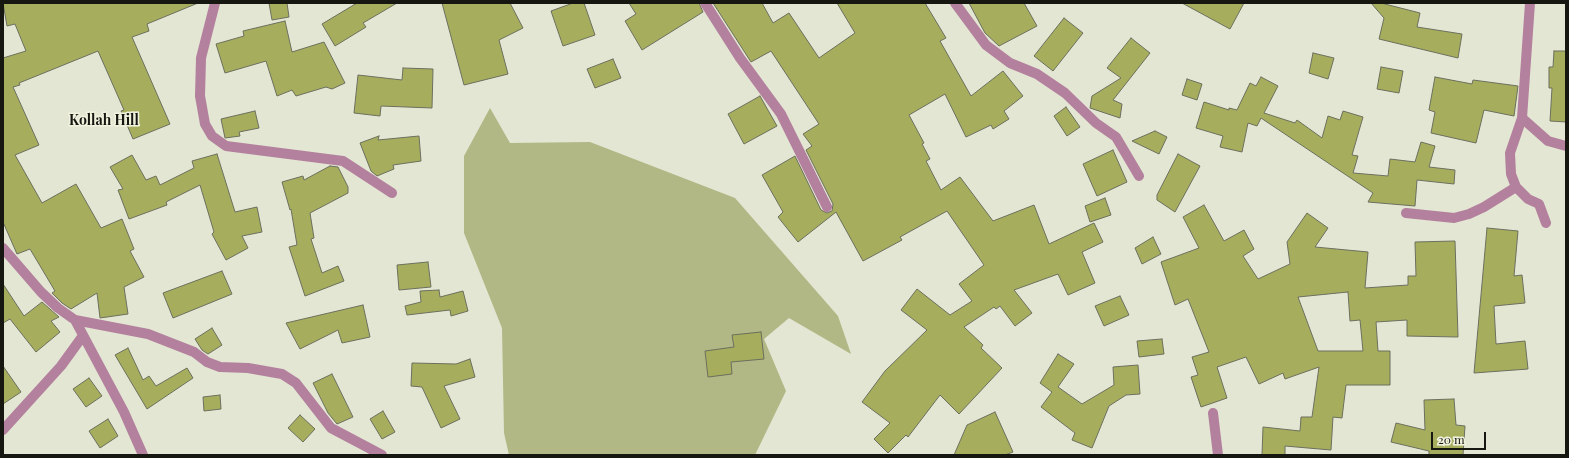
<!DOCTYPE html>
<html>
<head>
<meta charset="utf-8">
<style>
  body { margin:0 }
  #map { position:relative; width:1569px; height:458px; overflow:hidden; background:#e3e6d2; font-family:"Playfair Display",serif }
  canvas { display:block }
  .frame { position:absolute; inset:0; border:4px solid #171711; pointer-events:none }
  .scale { position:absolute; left:1431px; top:432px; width:55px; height:18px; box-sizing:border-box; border:2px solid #171711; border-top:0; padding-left:5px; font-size:12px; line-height:14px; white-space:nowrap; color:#171711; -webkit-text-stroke:3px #f1f3df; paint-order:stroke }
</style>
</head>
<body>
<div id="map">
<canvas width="1569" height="458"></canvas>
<div class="frame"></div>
<div class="scale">20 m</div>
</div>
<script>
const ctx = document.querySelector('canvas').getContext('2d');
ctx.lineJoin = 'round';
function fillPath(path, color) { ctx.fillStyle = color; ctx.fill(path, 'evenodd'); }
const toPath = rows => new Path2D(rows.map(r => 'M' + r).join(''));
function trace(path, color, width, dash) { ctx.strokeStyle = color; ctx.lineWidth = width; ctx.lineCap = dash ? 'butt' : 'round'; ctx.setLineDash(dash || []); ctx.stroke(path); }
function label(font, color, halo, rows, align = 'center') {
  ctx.font = font + ' "Playfair Display",serif'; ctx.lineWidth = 3; ctx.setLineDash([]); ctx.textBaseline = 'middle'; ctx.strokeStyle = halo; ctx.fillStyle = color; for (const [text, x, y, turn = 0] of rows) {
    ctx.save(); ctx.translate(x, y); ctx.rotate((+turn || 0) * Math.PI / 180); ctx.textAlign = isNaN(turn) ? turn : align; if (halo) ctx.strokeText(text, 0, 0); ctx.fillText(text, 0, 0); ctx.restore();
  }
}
const green = toPath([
  [490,108,510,143,590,142,735,198,838,316,851,354,789,318,764,339,786,391,755,455,509,455,504,433,502,328,464,233,464,156]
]);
const building = toPath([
  [3,3,198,3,147,24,149,31,132,37,170,124,133,139,121,111,124,110,98,51,19,83,20,85,13,87,39,145,15,155,42,203,76,184,101,228,122,219,134,249,130,251,144,277,124,287,128,314,100,318,97,293,71,309,62,303,52,293,55,291,30,249,17,254,3,222,3,58,26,51,15,24,7,26,3,3],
  [269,3,287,3,289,17,272,20,269,3],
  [357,3,397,3,363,23,366,27,335,46,322,24,357,3],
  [442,3,510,3,523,28,499,40,508,74,464,85,442,3],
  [573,3,584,3,595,35,563,46,551,11,573,3],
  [629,3,699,3,703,12,642,50,625,21,636,14,629,3],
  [713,3,762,3,773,23,789,13,819,58,855,33,837,3,925,3,946,38,940,41,971,96,1003,71,1023,96,1004,111,1009,119,993,129,991,125,966,137,945,94,909,115,924,143,922,144,930,159,926,161,941,190,960,177,993,221,1034,205,1049,244,1094,223,1103,242,1082,252,1095,283,1068,295,1058,274,1014,290,1032,313,1015,326,1000,306,996,309,994,307,964,327,983,345,981,348,1002,368,959,414,940,395,908,437,906,435,888,453,874,439,890,423,862,402,885,371,927,330,901,310,917,289,950,315,972,301,959,284,984,265,947,211,900,237,902,240,863,261,836,212,798,242,778,217,783,212,762,175,795,156,821,210,827,213,832,211,833,204,806,150,812,146,803,134,819,124,771,51,751,62,713,3],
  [969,3,1024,3,1037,26,999,46,985,33,969,3],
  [1182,3,1244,3,1230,29,1182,3],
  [1371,3,1381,3,1420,13,1417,27,1462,34,1458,58,1379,39,1384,18,1371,3],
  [1064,18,1083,33,1053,71,1034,56,1064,18],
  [285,21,292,52,324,42,345,83,332,89,326,87,296,96,292,90,277,96,266,61,225,73,216,44,244,36,243,31,285,21],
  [1131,38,1150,53,1113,100,1122,104,1120,118,1090,108,1092,96,1121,78,1107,68,1131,38],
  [1554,51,1566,51,1566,122,1550,121,1552,88,1549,88,1549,67,1553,67,1554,51],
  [1313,53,1334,58,1328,79,1309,73,1313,53],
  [613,59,621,78,595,88,587,69,613,59],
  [1381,67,1403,71,1399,93,1377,89,1381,67],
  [403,68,433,69,432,108,381,106,380,116,354,113,358,75,402,80,403,68],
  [1261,77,1278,86,1264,113,1295,123,1297,120,1322,138,1328,116,1340,120,1343,111,1363,117,1352,155,1358,156,1353,173,1388,176,1390,159,1415,162,1421,142,1435,146,1429,167,1455,170,1454,184,1417,180,1415,206,1368,202,1373,193,1261,118,1257,126,1248,123,1242,152,1220,147,1223,136,1196,128,1204,102,1229,110,1229,108,1237,110,1250,83,1256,86,1261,77],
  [1435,77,1472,84,1473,80,1518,86,1514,116,1484,110,1476,143,1431,133,1435,112,1429,110,1435,77],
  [1187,79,1202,84,1197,100,1182,95,1187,79],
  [760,96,777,126,744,144,728,114,760,96],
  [1066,107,1080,127,1067,136,1054,116,1066,107],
  [255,111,259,128,239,132,240,136,225,138,221,119,255,111],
  [1155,131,1167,137,1159,154,1132,141,1155,131],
  [379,136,378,140,419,136,421,161,393,165,394,169,377,176,371,171,360,143,379,136],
  [1113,150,1127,182,1097,196,1083,164,1113,150],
  [217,154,235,212,257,207,262,232,242,236,248,248,226,260,212,234,214,232,200,185,166,202,167,205,129,219,118,190,123,189,110,167,132,155,146,180,156,176,160,185,194,168,192,161,217,154],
  [1178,154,1200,166,1175,212,1157,200,1157,195,1178,154],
  [330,166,338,167,348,187,348,193,310,213,314,238,311,239,322,273,338,266,344,281,305,296,289,247,297,245,291,209,290,210,282,182,303,176,304,180,330,166],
  [1105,198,1111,215,1090,222,1085,206,1105,198],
  [1204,205,1224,241,1244,230,1254,249,1243,256,1258,279,1290,264,1287,242,1307,213,1328,228,1315,247,1368,252,1365,288,1408,285,1408,276,1416,276,1415,242,1455,241,1458,337,1407,336,1407,320,1376,322,1378,351,1390,351,1390,385,1346,385,1342,418,1333,417,1331,450,1285,446,1285,455,1262,455,1263,427,1300,431,1301,417,1312,417,1319,367,1285,379,1283,373,1259,384,1246,357,1217,367,1227,398,1201,407,1191,377,1198,375,1192,357,1209,352,1188,299,1175,305,1161,262,1199,248,1183,217,1204,205],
  [1348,292,1350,321,1360,320,1363,351,1318,351,1298,297,1348,292],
  [1487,228,1518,231,1514,276,1522,275,1525,303,1494,306,1496,344,1525,341,1528,369,1474,373,1487,228],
  [1153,237,1161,254,1142,264,1135,248,1153,237],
  [428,262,431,287,399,290,397,265,428,262],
  [222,271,232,294,173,318,163,293,222,271],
  [3,284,24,316,42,302,59,317,51,321,60,332,36,352,10,319,3,323,3,284],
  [439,290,440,297,463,291,468,311,451,316,450,310,407,315,405,306,421,302,420,291,439,290],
  [1120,296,1129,315,1104,326,1095,306,1120,296],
  [363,305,370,337,342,343,338,330,300,349,286,323,363,305],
  [212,328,222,345,208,354,202,350,195,339,212,328],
  [761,332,764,359,731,362,732,374,708,377,705,351,734,347,732,335,761,332],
  [1162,339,1164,354,1139,357,1137,341,1162,339],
  [128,348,143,380,149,376,156,386,187,368,193,378,147,409,115,355,128,348],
  [1058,354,1074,364,1058,387,1082,404,1114,385,1113,367,1138,365,1140,394,1126,395,1109,406,1092,448,1072,440,1075,433,1041,407,1052,392,1040,383,1058,354],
  [470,359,475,377,444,386,460,419,441,428,422,387,411,386,412,363,456,364,470,359],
  [3,366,21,392,3,404,3,366],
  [332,374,353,417,337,424,328,413,313,383,332,374],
  [89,378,102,396,86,407,73,389,89,378],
  [220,395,221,409,204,411,203,397,220,395],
  [1454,399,1456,425,1465,426,1463,455,1429,455,1429,451,1391,442,1396,423,1425,430,1424,400,1454,399],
  [383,411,395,432,382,439,370,419,383,411],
  [995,412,1013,452,1005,455,954,455,967,425,995,412],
  [300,415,315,429,303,442,288,428,300,415],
  [108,419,118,436,100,448,89,431,108,419]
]);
const minor = toPath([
  [215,3,201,58,200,96,205,124,212,136,226,146,343,161,392,193],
  [705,3,740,58,781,114,827,207],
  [955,3,986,45,1010,63,1037,74,1065,93,1096,123,1116,137,1139,176],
  [1530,3,1522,118,1510,153,1511,174,1516,187,1528,199,1539,204,1546,223],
  [1522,118,1548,141,1566,146],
  [1406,213,1454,218,1469,214,1484,207,1516,187],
  [3,248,41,292,58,308,75,320,124,412,143,455],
  [75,320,148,334,194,352,207,362,220,367,248,368,282,374,296,383,331,428,382,455],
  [1213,413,1218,455],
  [3,430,61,366,82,337]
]);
const neighbourhoodNames = [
  ["Kollah Hill",104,121]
];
fillPath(green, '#b1b785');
fillPath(building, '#a6ae5e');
trace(building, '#6c6f5d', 1);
trace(minor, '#b3809e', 10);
label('bold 14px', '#171711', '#f1f3df', neighbourhoodNames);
</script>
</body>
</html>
